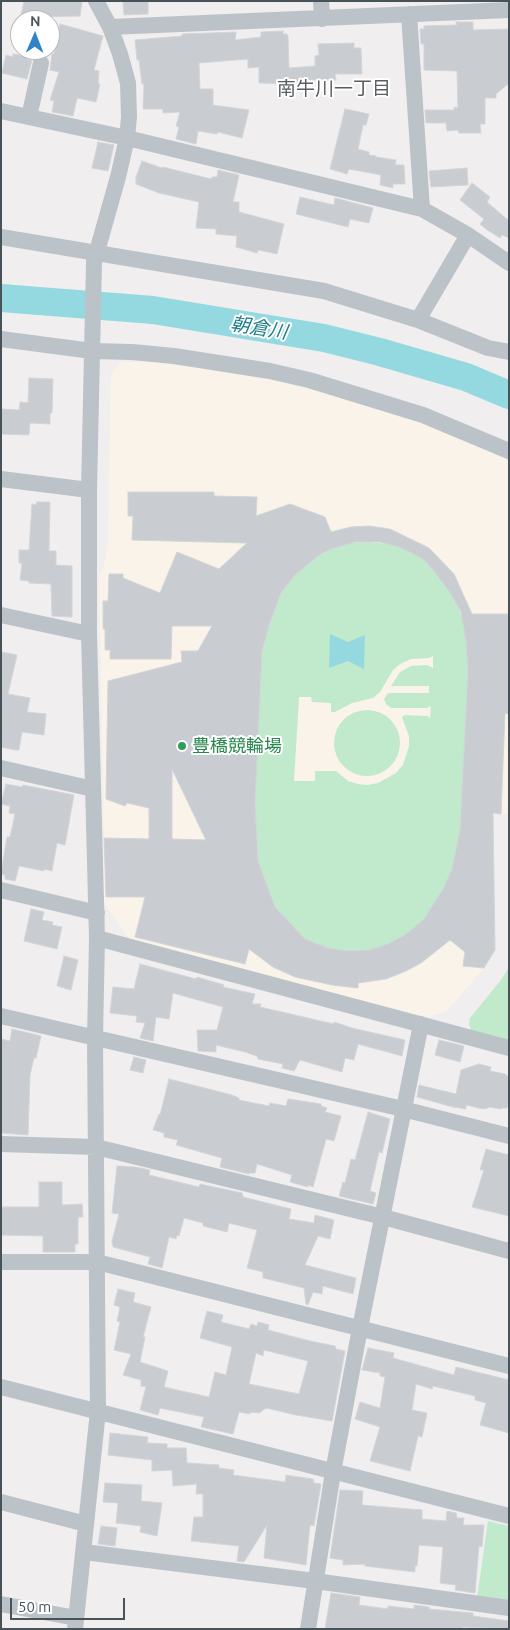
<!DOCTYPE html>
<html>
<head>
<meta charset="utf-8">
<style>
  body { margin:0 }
  #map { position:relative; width:510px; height:1630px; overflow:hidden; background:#f0eeee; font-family:Ubuntu,sans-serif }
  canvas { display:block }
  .frame { position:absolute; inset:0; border:2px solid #485359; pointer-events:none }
  .north { position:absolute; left:10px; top:10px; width:50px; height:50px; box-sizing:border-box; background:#fff; border:1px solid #b6babd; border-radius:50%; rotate:1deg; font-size:14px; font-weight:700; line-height:20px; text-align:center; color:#485359 }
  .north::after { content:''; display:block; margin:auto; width:18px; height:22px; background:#3083c8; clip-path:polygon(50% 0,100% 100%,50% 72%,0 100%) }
  .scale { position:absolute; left:10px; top:1598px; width:115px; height:22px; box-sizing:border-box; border:2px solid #485359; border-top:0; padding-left:6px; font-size:15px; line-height:18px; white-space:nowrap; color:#485359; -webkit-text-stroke:4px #fff; paint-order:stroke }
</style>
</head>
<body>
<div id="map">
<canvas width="510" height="1630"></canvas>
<div class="frame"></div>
<div class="north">N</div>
<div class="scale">50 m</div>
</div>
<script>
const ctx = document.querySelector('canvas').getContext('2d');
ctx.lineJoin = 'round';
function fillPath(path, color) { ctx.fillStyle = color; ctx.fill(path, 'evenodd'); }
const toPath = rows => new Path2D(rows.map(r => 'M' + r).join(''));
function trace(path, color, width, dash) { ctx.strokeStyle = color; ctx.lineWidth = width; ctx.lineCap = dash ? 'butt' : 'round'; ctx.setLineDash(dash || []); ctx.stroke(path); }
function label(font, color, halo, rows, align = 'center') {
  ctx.font = font + ' Ubuntu,"Noto Sans JP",sans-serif'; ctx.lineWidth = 4; ctx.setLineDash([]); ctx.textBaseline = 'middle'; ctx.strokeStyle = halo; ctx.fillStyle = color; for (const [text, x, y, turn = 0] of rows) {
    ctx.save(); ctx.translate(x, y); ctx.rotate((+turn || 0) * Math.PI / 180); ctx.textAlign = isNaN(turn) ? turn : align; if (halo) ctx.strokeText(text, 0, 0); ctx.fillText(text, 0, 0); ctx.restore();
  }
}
const commercial = toPath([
  [121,362,158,362,210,369,265,379,323,392,404,416,468,441,509,461,509,814,493,814,495,950,484,968,447,1011,428,1017,132,942,102,901,104,838,99,576,103,569,108,543,111,374]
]);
const green = toPath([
  [367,542,390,544,412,553,424,560,433,570,449,591,458,607,463,620,466,641,468,671,460,830,452,869,443,889,424,919,405,935,387,944,370,950,349,951,328,948,305,939,275,907,258,861,255,802,257,747,262,651,270,622,281,593,295,575,319,555,331,549,348,543],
  [433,656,433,668,427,665,411,666,400,672,391,686,429,686,429,693,388,693,384,699,386,704,391,708,427,708,431,706,430,718,427,716,405,715,402,717,409,736,409,746,403,765,396,773,378,783,368,785,358,784,348,781,336,771,315,771,315,781,294,781,299,697,311,697,312,702,331,703,331,712,335,712,352,703,373,698,380,692,393,670,400,664,411,659,429,658],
  '334 743a33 33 0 1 1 66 0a33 33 0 1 1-66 0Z',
  [509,967,509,1040,472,1031,469,1025,470,1018,501,980],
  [488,1521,509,1526,509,1602,477,1598]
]);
const water = toPath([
  [330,634,348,642,365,635,364,669,348,661,329,668]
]);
const river = toPath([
  [1,298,153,310,324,338,380,352,466,377,509,395]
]);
const building = toPath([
  [24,1,75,1,82,2,80,16,35,17,35,20,20,20,24,1],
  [123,1,148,1,148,14,124,15,123,1],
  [456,22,473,22,473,30,509,29,509,83,496,94,496,98,485,98,485,124,480,124,481,133,459,133,458,130,447,131,446,123,426,123,425,110,454,110,454,107,458,108,457,71,424,70,424,44,421,44,420,29,424,29,424,26,457,25,456,22],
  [60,24,103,36,94,70,99,71,98,84,100,84,96,102,77,98,73,116,52,112,54,101,50,100,59,72,50,70,52,54,54,54,60,24],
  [283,31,283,34,287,34,288,36,289,68,315,66,315,56,319,55,318,44,354,43,354,48,361,48,362,74,335,74,336,80,308,80,300,81,300,84,259,83,259,67,248,68,248,59,199,63,200,89,213,89,213,105,249,110,242,138,218,132,217,134,198,131,196,144,176,139,179,127,176,126,180,112,163,113,163,109,143,109,144,84,142,84,139,60,137,60,135,40,182,36,182,34,236,32,235,40,261,37,261,32,283,31],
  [13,54,27,56,27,59,32,60,27,79,2,73,6,55,13,57,13,54],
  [345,109,369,114,366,125,363,125,358,149,369,152,369,155,376,156,376,157,396,160,395,165,404,165,405,184,393,184,393,188,380,185,381,175,349,169,347,174,330,169,345,109],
  [98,142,114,145,108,171,92,168,98,142],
  [142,161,162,168,163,167,211,179,212,177,217,177,218,170,239,175,233,202,239,202,239,212,284,224,277,254,258,250,257,253,236,247,237,236,216,234,216,229,196,228,199,202,159,193,136,184,136,177,142,161],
  [467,168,468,185,431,187,429,171,467,168],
  [472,183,490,197,487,202,509,221,509,238,502,235,500,238,486,229,480,224,484,219,460,200,472,183],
  [300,197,334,205,335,198,373,208,369,223,350,219,348,227,296,214,300,197],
  [29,378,53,379,52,413,50,413,50,424,30,423,29,435,1,434,1,409,19,410,20,402,28,403,29,378],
  [128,492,214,492,214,496,257,497,256,516,290,504,325,517,331,532,351,527,369,526,390,529,429,548,454,574,472,614,509,614,509,714,505,713,501,814,493,813,495,950,484,968,463,966,465,952,450,940,421,963,406,971,386,979,358,983,358,988,332,985,295,977,273,967,249,949,245,964,135,937,145,897,106,897,104,838,149,839,149,808,127,803,125,806,106,799,108,681,182,662,181,651,198,651,212,626,172,626,171,659,110,659,110,650,105,650,105,629,103,629,103,601,108,601,109,574,123,574,123,578,160,593,177,552,219,569,247,543,132,540,133,516,128,516,128,492],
  [356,542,380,542,398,547,412,553,424,560,433,570,449,591,461,612,466,641,468,671,460,830,452,869,443,889,424,919,405,935,387,944,370,950,349,951,328,948,305,939,275,907,258,861,255,802,262,651,270,622,281,593,295,575,319,555,331,549,356,542],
  [172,769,206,840,172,839,172,769],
  [37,502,50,502,49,551,56,551,56,565,72,566,72,617,52,616,51,584,29,583,29,581,20,580,22,563,19,563,19,550,29,550,32,504,36,505,37,502],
  [1,652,17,655,8,694,30,698,27,712,46,714,44,735,22,732,19,750,15,750,1,747,1,652],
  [6,784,22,787,23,785,74,795,65,845,57,843,52,871,44,869,44,871,19,866,15,881,5,879,5,875,1,874,7,837,10,837,15,814,9,813,10,806,1,804,6,784],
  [31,909,44,912,42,920,53,922,52,925,62,927,57,949,24,941,31,909],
  [64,956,78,960,71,990,57,986,64,956],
  [140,964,196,979,197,977,224,985,223,987,255,994,252,1004,261,1004,260,1007,334,1024,334,1022,352,1028,405,1040,402,1056,358,1044,354,1060,345,1058,342,1072,300,1060,294,1071,282,1068,283,1064,258,1059,257,1056,245,1052,216,1045,216,1052,198,1051,197,1030,217,1030,223,1007,173,993,169,1019,156,1017,153,1041,140,1038,145,1023,136,1022,137,1016,110,1013,113,987,134,989,140,964],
  [12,1029,41,1036,36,1058,34,1058,30,1075,28,1135,1,1133,1,1039,10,1041,12,1029],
  [439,1040,464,1046,460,1062,435,1055,439,1040],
  [134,1057,146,1060,143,1073,130,1070,134,1057],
  [479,1064,491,1067,490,1071,505,1074,509,1077,509,1100,507,1108,501,1108,501,1109,489,1107,488,1108,483,1109,466,1105,466,1109,453,1107,417,1097,419,1085,456,1094,461,1070,479,1064],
  [169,1079,232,1095,239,1098,239,1100,269,1106,270,1103,286,1106,288,1099,321,1104,321,1106,327,1108,325,1112,341,1116,334,1141,326,1139,313,1187,308,1185,308,1187,290,1182,292,1175,257,1164,255,1173,249,1173,249,1174,220,1167,222,1158,176,1145,178,1140,164,1137,164,1133,153,1130,159,1114,160,1115,169,1079],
  [368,1112,390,1119,382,1153,379,1152,370,1191,376,1193,373,1204,339,1196,343,1182,345,1183,351,1159,355,1160,368,1112],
  [486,1149,509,1155,509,1216,472,1207,484,1170,480,1170,486,1149],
  [117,1166,135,1167,150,1170,149,1175,199,1187,200,1184,242,1193,243,1197,291,1209,289,1219,314,1223,315,1215,334,1220,330,1239,318,1236,305,1265,356,1278,353,1294,323,1286,322,1294,313,1292,308,1305,306,1304,304,1288,263,1278,263,1272,247,1268,257,1230,229,1223,227,1232,203,1226,203,1223,184,1218,179,1236,177,1235,176,1239,169,1237,162,1268,148,1264,150,1257,113,1247,112,1241,119,1214,112,1213,117,1166],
  [39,1182,62,1182,62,1205,82,1204,83,1217,78,1217,78,1244,75,1244,75,1252,43,1252,43,1236,1,1235,1,1207,39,1207,39,1182],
  [118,1289,135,1293,133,1302,151,1307,143,1337,145,1337,140,1362,168,1371,164,1387,209,1397,215,1372,226,1375,232,1347,200,1338,207,1311,223,1315,221,1322,249,1329,251,1324,257,1326,258,1322,269,1325,268,1330,310,1341,335,1346,336,1349,345,1351,332,1421,296,1415,266,1408,259,1413,251,1412,250,1414,239,1412,233,1434,201,1427,204,1417,160,1408,158,1415,140,1410,146,1387,141,1386,141,1380,123,1375,131,1354,114,1350,120,1322,117,1321,120,1307,114,1305,118,1289],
  [264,1350,308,1361,299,1394,249,1384,256,1353,263,1356,264,1350],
  [368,1348,394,1353,393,1358,454,1375,456,1367,509,1380,509,1433,480,1425,486,1403,475,1400,475,1396,433,1386,432,1389,416,1384,412,1410,427,1413,422,1437,418,1436,410,1471,370,1461,380,1427,355,1419,360,1402,380,1408,385,1377,380,1376,380,1373,362,1370,368,1348],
  [110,1433,148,1437,147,1443,167,1444,167,1448,186,1448,187,1463,219,1465,219,1468,234,1470,233,1475,285,1482,286,1475,313,1479,314,1483,321,1484,314,1526,310,1525,306,1565,264,1558,267,1525,244,1562,237,1561,239,1546,191,1541,194,1517,203,1517,203,1494,196,1494,197,1484,173,1486,172,1470,152,1471,152,1460,108,1455,110,1433],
  [105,1483,142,1485,141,1501,162,1503,157,1536,140,1532,141,1526,116,1523,118,1503,103,1502,105,1483],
  [340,1490,363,1491,362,1505,422,1510,422,1519,446,1521,447,1511,456,1513,457,1518,464,1518,463,1525,484,1525,482,1547,479,1546,475,1593,455,1590,456,1585,440,1583,443,1547,419,1545,417,1566,415,1566,415,1572,365,1566,365,1564,343,1565,343,1560,330,1558,340,1490],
  [101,1526,117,1528,115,1546,98,1544,101,1526],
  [331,1593,360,1597,359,1605,388,1609,388,1606,414,1609,414,1605,429,1607,429,1609,473,1613,473,1616,509,1621,508,1629,462,1627,462,1629,325,1629,331,1593]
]);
const minor = toPath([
  [321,1,322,19],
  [409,14,422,209],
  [110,27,509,10],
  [1,111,127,138,422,209,468,235,509,263],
  [29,117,41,63],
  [1,237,324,291,418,320,488,348,509,352],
  [418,320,468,235],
  [1,339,92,351,132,352,174,356,270,371,309,380,423,415,509,451],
  [1,479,89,490],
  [1,615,89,634],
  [1,768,93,789],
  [1,890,97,913],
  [97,938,509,1048],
  [1,1016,403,1109,509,1136],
  [1,1144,96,1147,383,1217,509,1251],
  [1,1262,97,1262,509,1366],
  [1,1387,509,1516],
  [1,1502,86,1524],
  [84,1552,315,1581,509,1608],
  [1,1604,76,1618],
  [75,1629,98,1411,95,1038,97,938,89,634,89,490,94,262,118,177,127,138,129,117,128,83,120,54,110,27,96,1],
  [308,1629,333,1472,360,1328,421,1024]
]);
const markers = [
  [182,746,5,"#2e9e5b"]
];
const leisureNames = [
  ["豊橋競輪場",192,746]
];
const neighbourhoodNames = [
  ["南牛川一丁目",334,89]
];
const waterNames = [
  ["朝倉川",259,328,9]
];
fillPath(commercial, '#f9f3e9');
fillPath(green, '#c1e9cc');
fillPath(water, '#94d9e0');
trace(river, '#94d9e0', 28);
fillPath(building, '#c9ccd0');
trace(building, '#d3d5d9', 1);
trace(minor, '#bbc3c9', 16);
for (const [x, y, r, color] of markers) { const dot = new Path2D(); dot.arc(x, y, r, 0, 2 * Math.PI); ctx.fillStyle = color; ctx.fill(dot); trace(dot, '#fff', 2); }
label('18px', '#27864d', '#fff', leisureNames, 'left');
label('19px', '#5b5f62', '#fff', neighbourhoodNames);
label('italic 19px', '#1d7e89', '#fff', waterNames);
</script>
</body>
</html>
